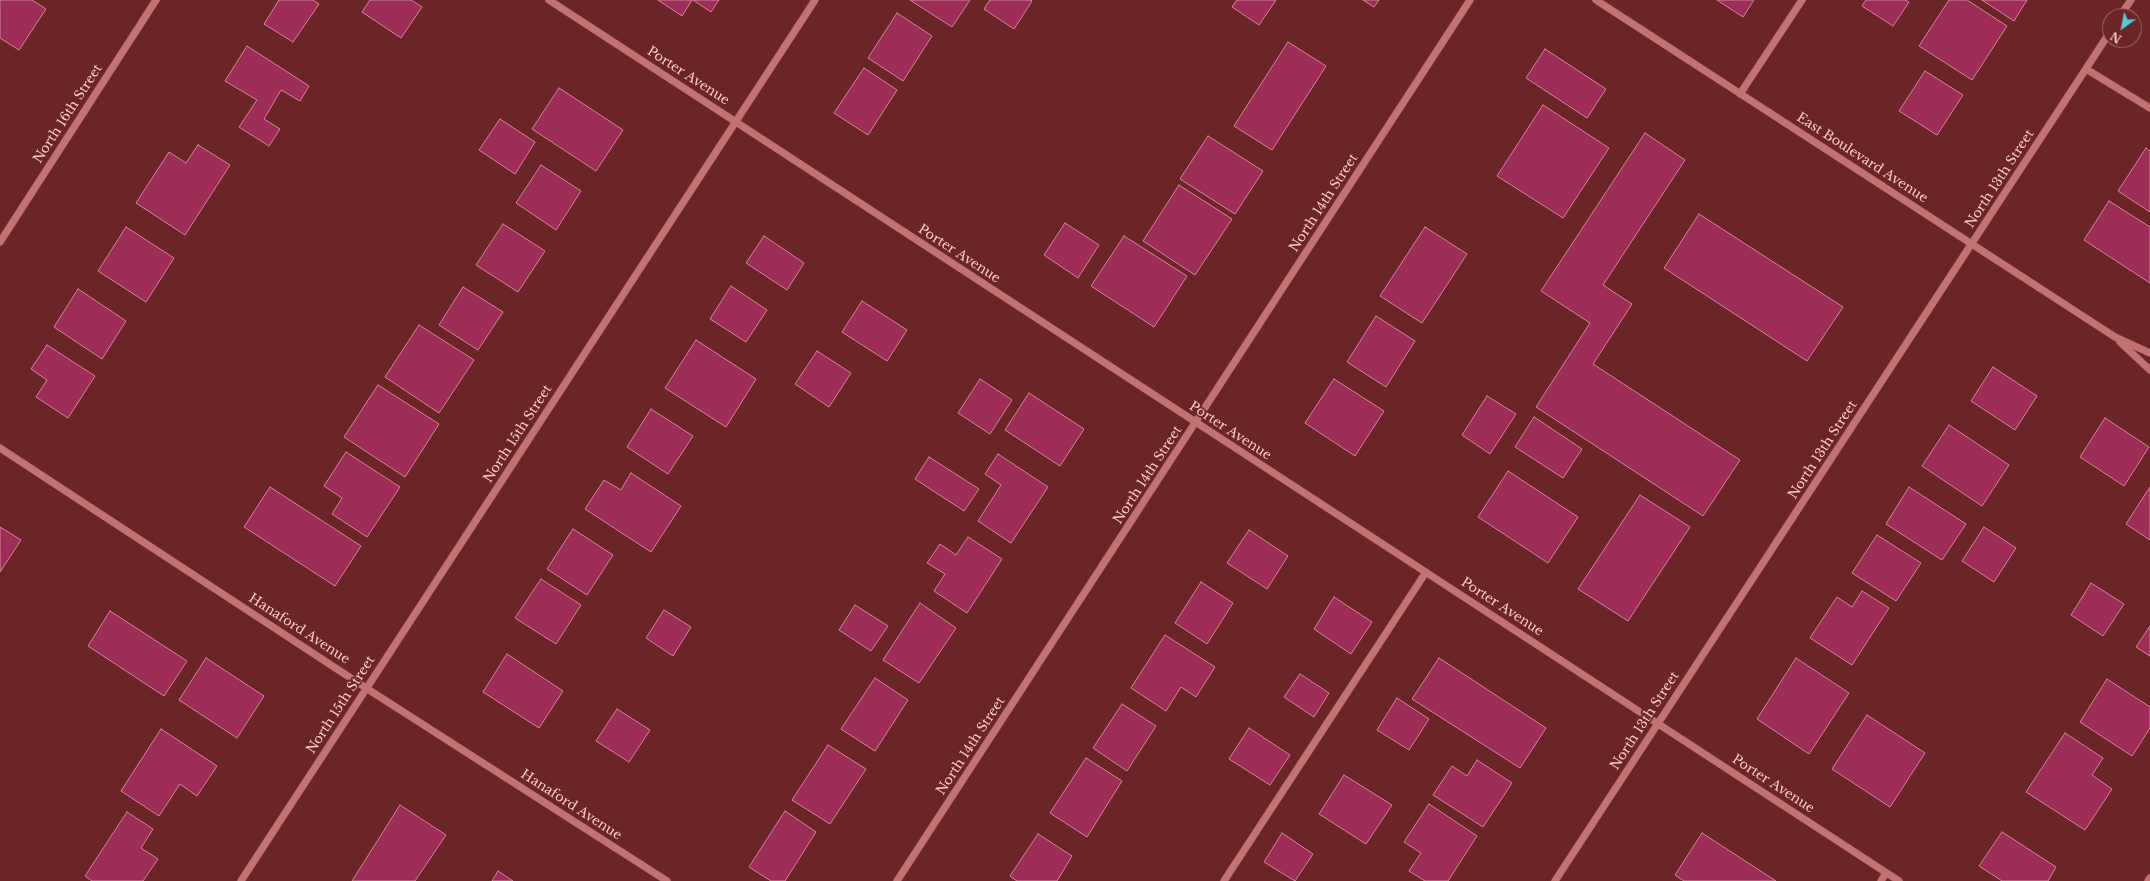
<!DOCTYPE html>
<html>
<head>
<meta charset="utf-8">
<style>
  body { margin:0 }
  #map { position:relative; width:2150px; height:881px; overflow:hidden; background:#6c2527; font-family:"Libre Baskerville",serif }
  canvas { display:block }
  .north { position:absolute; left:2102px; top:8px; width:40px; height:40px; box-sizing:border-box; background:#6c2527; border:1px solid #a46868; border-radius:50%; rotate:213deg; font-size:11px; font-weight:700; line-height:16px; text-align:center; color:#f8ccc9 }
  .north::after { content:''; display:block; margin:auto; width:14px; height:18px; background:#51ccd5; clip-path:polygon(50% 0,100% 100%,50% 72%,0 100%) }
</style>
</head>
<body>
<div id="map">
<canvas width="2150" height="881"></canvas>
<div class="north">N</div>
</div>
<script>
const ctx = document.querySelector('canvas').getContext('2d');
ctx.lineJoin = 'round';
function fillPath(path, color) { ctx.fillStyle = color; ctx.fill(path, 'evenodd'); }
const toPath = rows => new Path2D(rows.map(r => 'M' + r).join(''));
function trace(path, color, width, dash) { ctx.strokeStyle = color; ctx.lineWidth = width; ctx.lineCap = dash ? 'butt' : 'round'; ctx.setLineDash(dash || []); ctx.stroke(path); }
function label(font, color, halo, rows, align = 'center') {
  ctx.font = font + ' "Libre Baskerville",serif'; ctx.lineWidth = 3.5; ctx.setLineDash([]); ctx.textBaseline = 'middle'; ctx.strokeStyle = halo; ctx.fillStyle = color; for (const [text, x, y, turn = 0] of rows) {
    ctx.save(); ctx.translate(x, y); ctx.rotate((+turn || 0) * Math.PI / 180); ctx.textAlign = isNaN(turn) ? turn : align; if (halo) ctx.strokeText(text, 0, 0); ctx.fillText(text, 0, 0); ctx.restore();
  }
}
const building = toPath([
  [0,0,32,0,46,9,19,50,0,38,0,0],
  [279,0,313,0,319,4,293,42,264,24,279,0],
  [370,0,411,0,422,7,401,38,362,12,370,0],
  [658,0,692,0,682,16,658,0],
  [693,0,719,0,711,12,693,0],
  [910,0,970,0,952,27,910,0],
  [990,0,1031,0,1032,1,1014,29,984,9,990,0],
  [1237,0,1276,0,1259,25,1232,7,1237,0],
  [1363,0,1379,0,1374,7,1363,0],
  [1717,0,1754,0,1743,17,1717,0],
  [1866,0,1905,0,1909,2,1893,26,1862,6,1866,0],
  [1949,0,1967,0,2007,26,1972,80,1919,46,1949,0],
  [1982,0,2027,0,2014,21,1982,0],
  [897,13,932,36,903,81,868,58,897,13],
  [1288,42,1326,66,1272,150,1234,126,1288,42],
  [247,46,309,86,300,101,281,90,264,119,280,129,269,146,239,127,257,100,225,81,247,46],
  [1545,49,1606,89,1587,118,1526,78,1545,49],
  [864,68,897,90,868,135,834,113,864,68],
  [1925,71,1963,95,1937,135,1899,111,1925,71],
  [559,88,623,130,596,171,532,129,559,88],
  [1543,105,1609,148,1563,218,1497,176,1543,105],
  [500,119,535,142,515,174,479,150,500,119],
  [1645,133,1685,160,1603,285,1632,304,1593,364,1740,460,1703,516,1536,407,1590,323,1541,291,1645,133],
  [1208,136,1263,171,1235,214,1180,179,1208,136],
  [198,145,230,165,185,235,136,203,169,152,186,163,198,145],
  [2146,148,2150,151,2150,212,2118,191,2146,148],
  [541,165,581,191,556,230,516,203,541,165],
  [1179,185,1232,219,1195,275,1143,241,1179,185],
  [2109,201,2150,227,2150,283,2084,240,2109,201],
  [1699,214,1843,307,1807,361,1664,268,1699,214],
  [1065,223,1099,245,1078,278,1044,255,1065,223],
  [503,224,545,251,518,292,476,265,503,224],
  [126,227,174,258,146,302,98,271,126,227],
  [1425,227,1467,254,1422,323,1380,296,1425,227],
  [764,236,804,263,787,290,746,263,764,236],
  [1124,236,1187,276,1154,327,1091,286,1124,236],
  [731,286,767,310,746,342,710,319,731,286],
  [463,287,503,312,478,350,439,325,463,287],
  [78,289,126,321,102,359,54,327,78,289],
  [862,301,907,330,887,361,842,332,862,301],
  [1376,316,1415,341,1386,387,1347,362,1376,316],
  [419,325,474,360,439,413,385,377,419,325],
  [696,340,756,379,726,427,665,388,696,340],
  [47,345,95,376,68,418,36,397,47,380,31,369,47,345],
  [817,351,851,373,829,407,795,384,817,351],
  [1993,367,2037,396,2015,430,1971,401,1993,367],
  [980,379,1012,400,990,434,958,413,980,379],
  [1334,379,1384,411,1355,456,1305,423,1334,379],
  [378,385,439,424,405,477,344,437,378,385],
  [1029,393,1084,429,1060,466,1005,430,1029,393],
  [1487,396,1516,414,1490,454,1462,435,1487,396],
  [651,409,693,436,668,474,627,447,651,409],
  [1534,417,1582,449,1563,478,1515,447,1534,417],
  [2105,418,2149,447,2124,486,2080,457,2105,418],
  [1949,425,2009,465,1982,506,1922,466,1949,425],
  [346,452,400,487,367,537,332,514,342,498,324,486,346,452],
  [998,454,1048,487,1011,543,978,521,1001,485,985,474,998,454],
  [929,457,979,489,964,511,915,479,929,457],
  [1508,471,1578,517,1548,563,1478,517,1508,471],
  [631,473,681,506,651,552,585,509,604,480,621,490,631,473],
  [270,487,361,546,335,586,244,527,270,487],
  [1909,487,1966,524,1942,560,1886,524,1909,487],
  [2150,487,2150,540,2126,524,2150,487],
  [1640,495,1690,527,1628,621,1578,589,1640,495],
  [0,527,21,540,0,572,0,527],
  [1984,527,2016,548,1994,582,1962,561,1984,527],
  [573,529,613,555,587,595,547,569,573,529],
  [1249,530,1288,556,1267,589,1227,563,1249,530],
  [1877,535,1921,563,1896,601,1852,573,1877,535],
  [968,537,1002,559,967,613,934,591,945,574,927,563,940,544,956,555,968,537],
  [541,579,581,605,556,644,515,618,541,579],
  [1201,582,1233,603,1207,644,1175,623,1201,582],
  [2091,583,2124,604,2103,636,2071,615,2091,583],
  [1862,591,1889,608,1852,665,1810,638,1837,597,1852,607,1862,591],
  [1334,597,1372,622,1351,654,1314,629,1334,597],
  [920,603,956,628,919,683,883,660,920,603],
  [855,605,888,626,871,651,839,630,855,605],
  [664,610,691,627,673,656,646,638,664,610],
  [110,611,187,661,164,696,88,646,110,611],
  [2150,626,2150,656,2136,647,2150,626],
  [1165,635,1215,667,1196,697,1181,687,1166,711,1131,688,1165,635],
  [507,654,563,691,539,728,483,692,507,654],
  [206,658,264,696,237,738,179,700,206,658],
  [1439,658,1546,728,1520,768,1412,699,1439,658],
  [1796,658,1849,693,1809,754,1757,719,1796,658],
  [1300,674,1329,693,1314,717,1284,697,1300,674],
  [875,678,908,700,875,751,841,729,875,678],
  [2107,679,2150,707,2150,728,2132,756,2080,722,2107,679],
  [1397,698,1429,719,1409,750,1377,730,1397,698],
  [1122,704,1156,726,1127,771,1093,748,1122,704],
  [617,709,650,730,629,762,596,741,617,709],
  [1867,715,1925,753,1890,807,1832,769,1867,715],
  [1249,728,1290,755,1270,785,1229,759,1249,728],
  [161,729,217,766,197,796,180,784,159,816,121,791,161,729],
  [2065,733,2103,758,2092,775,2112,789,2085,830,2026,792,2065,733],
  [828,745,866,769,830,824,792,800,828,745],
  [1086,758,1122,781,1087,837,1050,813,1086,758],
  [1477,760,1512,783,1483,827,1433,795,1452,766,1467,776,1477,760],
  [1344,775,1392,805,1366,844,1319,814,1344,775],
  [1429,804,1477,836,1448,881,1425,881,1409,871,1421,853,1404,842,1429,804],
  [400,805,446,835,415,881,352,881,400,805],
  [785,811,816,832,785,881,771,881,749,867,785,811],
  [127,812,153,829,141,848,158,859,143,881,92,881,85,876,127,812],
  [2002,832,2056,867,2048,881,2002,881,1979,866,2002,832],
  [1282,833,1313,854,1295,881,1264,862,1282,833],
  [1702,833,1776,881,1684,881,1675,875,1702,833],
  [1038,834,1072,856,1057,881,1017,881,1010,876,1038,834],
  [498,871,513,881,492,881,498,871]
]);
const minor = toPath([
  [549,0,1899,881],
  [1596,0,2115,337,2150,353],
  [2120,16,2131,0],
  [2086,69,2150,108],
  [1740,94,1802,0],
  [0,242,156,0],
  [2120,342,2150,370],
  [0,448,366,688,667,881],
  [241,881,815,0],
  [897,881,1470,0],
  [1224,881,1426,572],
  [1555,881,2110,32],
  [1881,881,1886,873],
  [2148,881,2150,878]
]);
const streetNames = [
  ["Porter Avenue",688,76,33],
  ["North 16th Street",68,114,-57],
  ["East Boulevard Avenue",1862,158,33],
  ["North 13th Street",2000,179,-57],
  ["North 14th Street",1324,203,-57],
  ["Porter Avenue",959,254,33],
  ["Porter Avenue",1230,431,33],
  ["North 15th Street",518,434,-57],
  ["North 13th Street",1823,450,-57],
  ["North 14th Street",1148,475,-57],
  ["Porter Avenue",1502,607,33],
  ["Hanaford Avenue",299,629,33],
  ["North 15th Street",341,705,-57],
  ["North 13th Street",1645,721,-57],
  ["North 14th Street",971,746,-57],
  ["Porter Avenue",1773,784,33],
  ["Hanaford Avenue",571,805,33]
];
fillPath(building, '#9d2d57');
trace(building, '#d5859b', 1);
trace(minor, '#814147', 8);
trace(minor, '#c27270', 7);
label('13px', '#f8ccc9', '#6c2527', streetNames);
</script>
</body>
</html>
